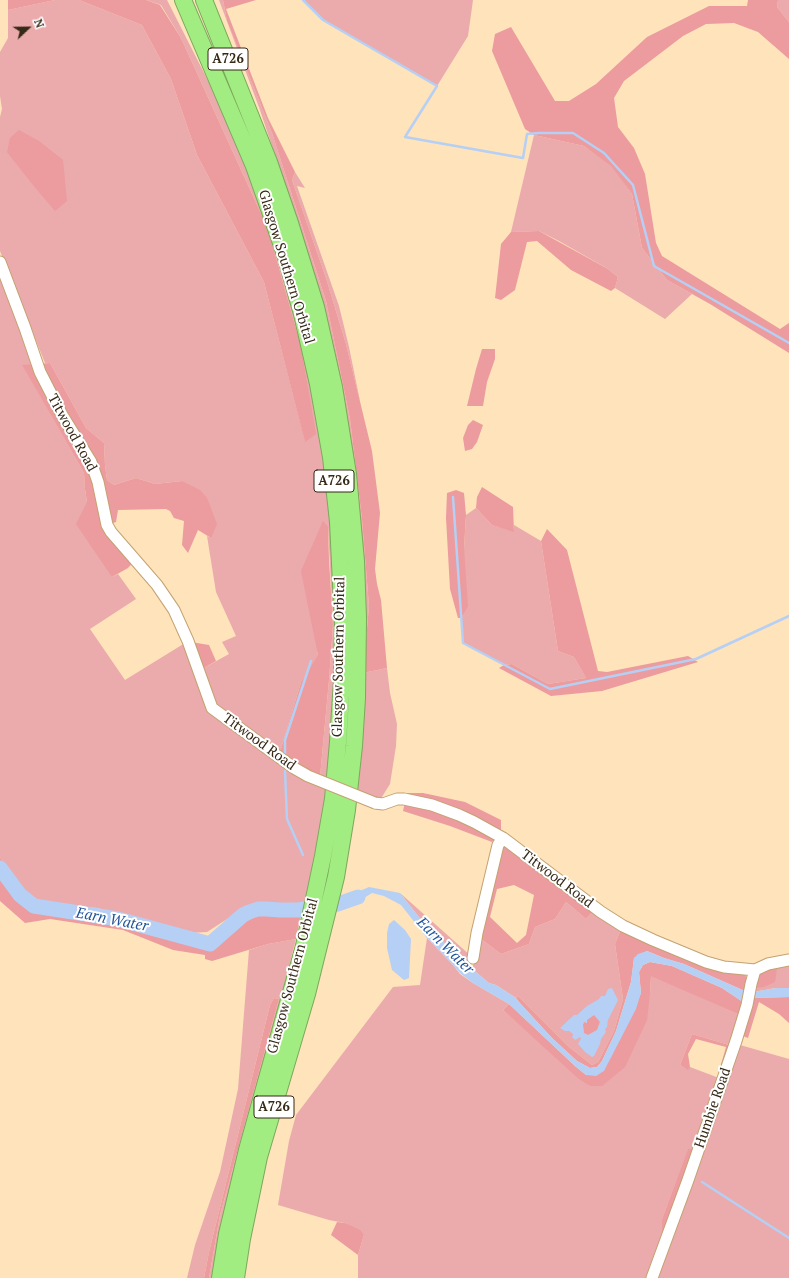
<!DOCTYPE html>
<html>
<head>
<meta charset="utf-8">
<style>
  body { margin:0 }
  #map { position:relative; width:789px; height:1278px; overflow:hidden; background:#fee3bb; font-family:"PT Serif",serif }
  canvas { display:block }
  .north { position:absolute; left:8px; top:8px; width:40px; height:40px; -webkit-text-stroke:3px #fff; paint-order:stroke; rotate:68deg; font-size:11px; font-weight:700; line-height:16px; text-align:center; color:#362915 }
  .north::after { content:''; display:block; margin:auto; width:14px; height:18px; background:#362915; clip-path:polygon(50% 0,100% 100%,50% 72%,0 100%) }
</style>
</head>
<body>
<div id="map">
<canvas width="789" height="1278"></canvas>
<div class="north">N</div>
</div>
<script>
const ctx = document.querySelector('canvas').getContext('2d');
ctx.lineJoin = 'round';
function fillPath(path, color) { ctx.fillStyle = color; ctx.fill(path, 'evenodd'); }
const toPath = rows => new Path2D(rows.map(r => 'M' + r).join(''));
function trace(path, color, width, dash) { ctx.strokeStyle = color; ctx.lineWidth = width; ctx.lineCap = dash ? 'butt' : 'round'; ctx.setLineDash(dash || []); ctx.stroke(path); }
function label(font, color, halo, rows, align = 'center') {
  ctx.font = font + ' "PT Serif",serif'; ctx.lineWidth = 4; ctx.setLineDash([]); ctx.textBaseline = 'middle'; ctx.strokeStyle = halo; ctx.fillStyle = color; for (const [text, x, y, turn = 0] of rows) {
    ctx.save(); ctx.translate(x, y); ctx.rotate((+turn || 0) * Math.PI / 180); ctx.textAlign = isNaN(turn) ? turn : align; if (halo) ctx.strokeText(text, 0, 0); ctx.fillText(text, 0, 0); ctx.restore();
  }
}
const green = toPath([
  [55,0,79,0,142,25,171,79,197,155,264,282,305,441,315,434,301,346,268,229,181,38,161,5,146,0,167,0,228,120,267,219,303,343,323,445,334,560,336,670,331,738,326,780,320,777,329,680,333,625,328,527,317,646,318,656,301,682,280,752,215,705,202,669,229,654,222,642,236,636,216,592,207,536,211,538,182,481,155,484,136,478,114,485,107,480,105,465,104,443,86,428,50,363,45,363,0,251,0,117,2,109,0,96,0,52,8,38,8,10],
  [219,0,223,0,227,21,272,133,326,301,350,419,362,519,369,606,363,673,387,668,390,693,397,724,396,746,390,784,380,800,353,790,363,610,285,185,260,110],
  [303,0,473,0,468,36,437,86,323,20],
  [778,0,789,0,789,22,777,7],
  [534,135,584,146,611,165,632,194,642,248,667,280,692,294,665,319,615,288,618,277,608,269,559,241,539,231,511,232],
  [295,172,305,188,297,186,339,306,349,347,361,406,346,344,326,278,292,180],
  [0,274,34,364,23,366,84,473,85,489,87,502,112,577,118,574,136,599,90,629,125,680,185,643,206,705,327,789,309,885,303,907,256,907,238,912,207,932,188,933,97,908,33,902,23,894,0,857],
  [476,508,492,525,514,531,514,525,541,541,558,651,574,657,586,678,548,684,512,664,504,665,463,643,461,618,463,615,464,548,466,515],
  [400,893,471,956,467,961,454,952,435,934,422,921],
  [566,902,586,919,592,912,606,922,621,929,615,944,623,999,614,1031,598,1062,592,1065,569,1047,518,996,516,998,496,985,489,983,471,968,477,960,481,939,501,954,529,944,535,927,555,919],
  [427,938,453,965,460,974,473,983,509,1004,503,1010,590,1086,650,993,651,975,740,1015,729,1045,692,1034,680,1065,687,1069,690,1067,719,1078,694,1149,688,1150,662,1219,662,1235,646,1278,358,1278,358,1255,364,1235,345,1223,329,1220,278,1205,289,1141,296,1115,393,987,420,985],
  [296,939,254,1101,214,1278,209,1278,220,1215,279,999,274,998,270,1005,209,1252,204,1278,187,1278,195,1245,220,1172,238,1089,249,950,268,944],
  [789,966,789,988,776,988,753,992,754,988,777,968],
  [740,1045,789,1059,789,1278,657,1278]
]);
const forest = toPath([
  [8,0,55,0,8,10],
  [79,0,146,0,160,5,181,38,268,229,301,346,316,434,305,442,264,282,197,155,171,79,142,25],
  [223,0,256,0,226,9,268,118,295,172,292,180,326,278,346,344,372,451,380,513,375,569,377,584,381,600,387,668,363,673,369,606,362,519,350,419,326,301,272,133,227,21],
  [748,0,778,0,777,7,789,22,789,59,758,32,734,23,706,24,683,36,624,81,614,98,618,127,634,148,645,174,656,243,662,256,780,329,789,323,789,353,710,304,667,280,642,248,632,194,611,166,584,146,534,135,525,129,492,51,495,34,511,27,555,101,569,101,596,84,647,37,709,6,747,6],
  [19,130,39,141,63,160,67,201,55,211,33,185,7,152,10,138],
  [539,231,608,269,618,277,615,288,611,291,571,270,537,241,527,242,515,290,501,300,495,298,501,244,511,232],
  [482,349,495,349,495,359,487,382,483,406,467,406,476,369],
  [50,363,86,428,104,443,105,465,107,480,114,485,136,478,155,484,182,481,200,490,207,498,217,524,211,538,198,530,188,553,182,545,184,521,174,518,170,511,166,509,118,510,116,522,107,525,136,559,128,568,112,577,76,524,87,502,85,489,84,473,22,365],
  [473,420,483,425,477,442,472,449,465,451,463,438,468,425],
  [482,487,513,507,514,532,492,525,476,508,477,497],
  [456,490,464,493,466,515,464,548,468,606,463,615,461,618,458,618,450,589,446,518,447,493],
  [323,521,328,527,329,560,333,625,329,680,320,777,304,770,280,752,301,682,318,655,301,571],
  [547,529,567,550,598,671,607,672,688,656,698,662,602,691,551,696,499,668,504,665,512,664,548,684,586,678,574,657,558,651,541,541],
  [191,642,209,645,216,661,202,669],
  [407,793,423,793,465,802,501,820,501,832,492,842,450,826,403,811],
  [505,843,592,912,586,919,566,902,555,919,535,927,529,944,501,954,481,939,500,850],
  [514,885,534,895,526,935,517,943,490,917,497,889],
  [0,857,23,894,18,896,31,907,39,910,118,921,150,930,167,939,212,945,249,916,259,913,301,914,296,939,268,944,212,961,205,959,205,955,173,950,123,930,50,919,25,923,0,901],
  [621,929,745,975,748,980,747,992,684,964,664,958,647,951,634,958,631,982,616,1031,602,1061,597,1067,590,1068,577,1061,552,1038,519,1002,516,998,518,996,569,1047,592,1065,598,1062,614,1031,623,999,615,944],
  [650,962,672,966,722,988,743,1002,740,1015,651,976,650,993,647,1020,625,1067,602,1086,590,1086,579,1079,503,1010,509,1004,575,1066,586,1075,611,1058,641,993,639,972,643,965],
  [777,968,775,982,764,987,754,988,759,975,765,970],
  [789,997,789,1023,779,1014,759,1002,748,1038,743,1036,752,998],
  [274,998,279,999,220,1215,209,1278,204,1278,209,1252,270,1005],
  [594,1015,600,1021,597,1030,588,1035,584,1033,583,1025,584,1022],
  [692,1034,729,1045,722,1068,720,1068,726,1047,696,1039,688,1054,690,1067,688,1070,680,1065],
  [688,1149,694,1149,662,1235,662,1219],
  [337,1222,345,1223,360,1230,364,1235,358,1255,331,1235]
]);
const water = toPath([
  [369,887,400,893,422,921,454,952,467,961,471,968,489,983,496,985,516,998,519,1002,552,1038,577,1061,590,1068,597,1067,602,1061,616,1031,631,982,634,958,638,954,647,951,664,958,684,964,747,992,743,1002,722,988,690,974,672,966,650,962,643,965,639,972,641,993,636,1009,604,1071,596,1076,586,1075,575,1066,509,1004,473,983,460,973,453,965,427,938,401,905,384,896,372,893,356,903,337,909,339,900],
  [394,920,405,930,411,939,409,978,404,980,392,970,387,948,387,933,389,924],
  [612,988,618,1000,608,1020,607,1027,605,1029,606,1032,601,1039,600,1044,594,1056,592,1057,585,1052,578,1044,581,1038,580,1037,575,1040,572,1037,573,1035,573,1034,569,1031,565,1031,560,1028,574,1015,577,1015,587,1006,599,999,601,996,605,996,608,989],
  [594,1015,600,1022,597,1030,588,1035,584,1033,583,1025,584,1022,587,1023,587,1020],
  [776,988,789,988,789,997,752,998,753,992]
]);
const stream = toPath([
  [303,0,323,20,437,86,405,137,523,158,527,134,539,133,573,133,604,153,633,185,654,266,789,343],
  [453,497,463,643,550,689,696,659,789,616],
  [285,754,285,740,311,661],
  [285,771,287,819,303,855],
  [702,1182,789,1238]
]);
const river = toPath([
  [0,868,20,895,34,906,118,919,210,944,243,915,249,912,258,909,266,909,280,910,298,910,338,904,358,897]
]);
const minor = toPath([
  [0,262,25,328,40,372,62,415,91,462,98,482,107,525,111,532,157,585,174,610,188,641,212,708,294,768],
  [375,803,383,804,397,799,404,799,432,805,459,815,474,822,503,838,601,912,623,926,653,940,706,962,724,967,755,970],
  [473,958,477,933,498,845,503,838],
  [652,1278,688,1180,736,1041,747,1005,751,984,755,970,768,964,789,960]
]);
const highway = toPath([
  [183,0,254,166,286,257,302,314,318,384,331,457,338,522,343,624,342,680,338,742,333,799,323,856,304,946,247,1150,227,1234,220,1278],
  [204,0,269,162,290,223,316,307,334,387,348,474,356,561,358,618,357,698,354,746,347,810,336,877,307,994,259,1157,242,1239,236,1278]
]);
const minorBridge = toPath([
  [294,768,308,776,375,803]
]);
const shields = [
  [228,59,40],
  [334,481,40],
  [274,1107,40]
];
const shieldNames = [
  ["A726",228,59],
  ["A726",334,481],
  ["A726",274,1107]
];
const streetNames = [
  ["Glasgow Southern Orbital",286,267,73],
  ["Titwood Road",72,433,61],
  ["Glasgow Southern Orbital",339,657,-89],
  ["Titwood Road",259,742,36],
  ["Titwood Road",557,879,37],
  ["Glasgow Southern Orbital",293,976,-75],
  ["Humbie Road",713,1108,-71]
];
const waterNames = [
  ["Earn Water",112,920,11],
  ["Earn Water",445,946,45]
];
fillPath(green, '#ebaaac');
fillPath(forest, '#ec9b9e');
fillPath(water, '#b6cff4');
trace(stream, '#b6cff4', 2.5);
trace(river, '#b6cff4', 15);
trace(minor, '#c3a272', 13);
trace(highway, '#7ca85c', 18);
trace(minor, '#fff', 11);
trace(highway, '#a2ed82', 16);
trace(minorBridge, '#c3a272', 13, []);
trace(minorBridge, '#fff', 11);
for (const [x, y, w] of shields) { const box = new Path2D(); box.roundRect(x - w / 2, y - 11, w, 22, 3); ctx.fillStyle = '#fff'; ctx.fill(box); trace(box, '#362915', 1); }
label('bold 13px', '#362915', null, shieldNames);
label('14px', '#362915', '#fff', streetNames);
label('italic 15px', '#1f5399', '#fff', waterNames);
</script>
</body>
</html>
